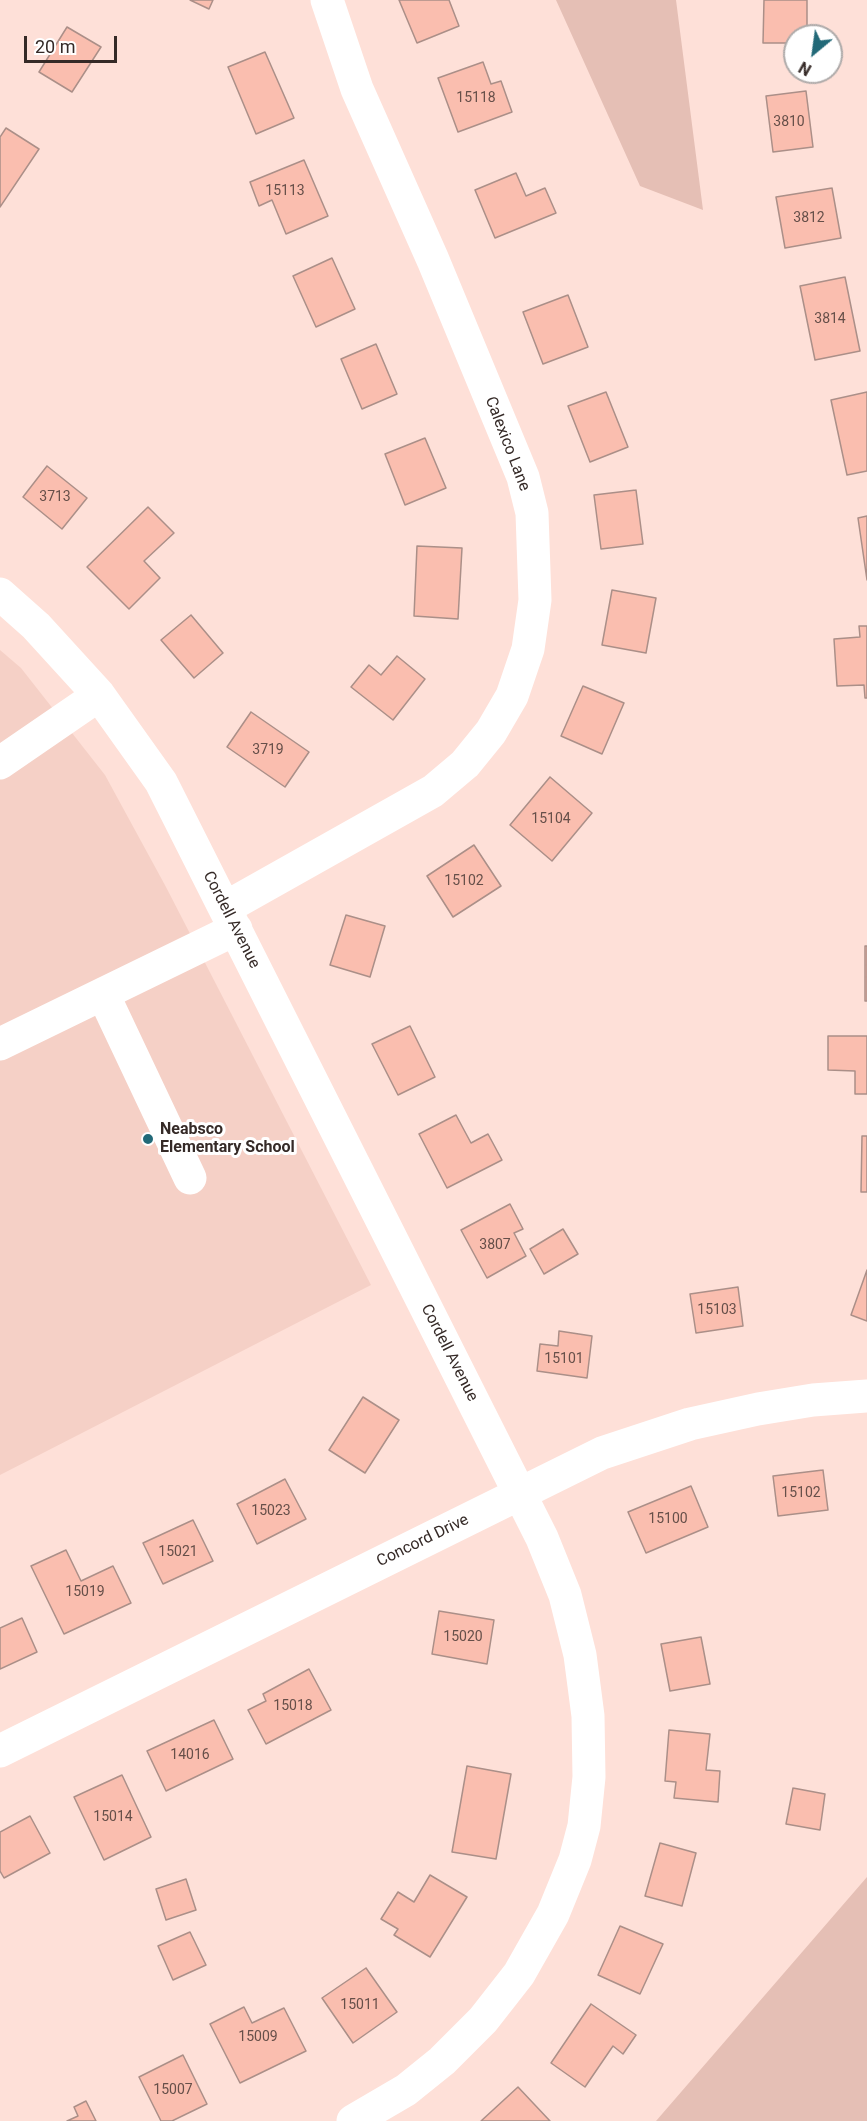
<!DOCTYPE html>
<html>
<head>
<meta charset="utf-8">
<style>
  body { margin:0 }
  #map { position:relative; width:867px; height:2121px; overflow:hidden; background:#fee0d8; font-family:Roboto,sans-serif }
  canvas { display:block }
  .north { position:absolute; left:783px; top:24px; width:60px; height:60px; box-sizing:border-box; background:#fff; border:2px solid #aeaaa9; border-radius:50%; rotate:209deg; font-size:16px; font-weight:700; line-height:24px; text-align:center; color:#352a27 }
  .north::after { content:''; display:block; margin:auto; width:21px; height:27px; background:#226978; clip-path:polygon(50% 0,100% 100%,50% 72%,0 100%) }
  .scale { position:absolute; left:24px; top:36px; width:93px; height:27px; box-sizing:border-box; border:3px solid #352a27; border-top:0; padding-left:8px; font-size:18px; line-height:21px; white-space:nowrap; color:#352a27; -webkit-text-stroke:4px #fff; paint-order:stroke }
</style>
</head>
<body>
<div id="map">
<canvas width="867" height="2121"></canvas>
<div class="north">N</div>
<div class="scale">20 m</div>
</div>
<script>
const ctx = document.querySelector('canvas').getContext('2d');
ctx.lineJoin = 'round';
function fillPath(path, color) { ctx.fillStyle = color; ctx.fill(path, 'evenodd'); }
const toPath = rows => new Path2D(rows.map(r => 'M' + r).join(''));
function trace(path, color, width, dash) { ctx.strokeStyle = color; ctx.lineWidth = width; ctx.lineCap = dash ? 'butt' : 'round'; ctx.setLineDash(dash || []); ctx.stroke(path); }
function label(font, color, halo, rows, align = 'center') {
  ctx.font = font + ' Roboto,sans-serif'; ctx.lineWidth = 6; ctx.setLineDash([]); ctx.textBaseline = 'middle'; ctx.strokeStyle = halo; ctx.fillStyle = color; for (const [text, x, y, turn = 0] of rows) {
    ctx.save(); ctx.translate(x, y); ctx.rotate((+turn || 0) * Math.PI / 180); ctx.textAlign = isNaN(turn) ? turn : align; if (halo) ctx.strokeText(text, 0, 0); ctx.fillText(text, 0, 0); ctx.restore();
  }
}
const built = toPath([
  [0,650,21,668,105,775,166,887,371,1285,0,1475]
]);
const green = toPath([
  [556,0,676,0,703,210,640,186],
  [867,1877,867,2121,656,2121]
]);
const building = toPath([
  [190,0,213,0,209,9,190,0],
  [399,0,449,0,459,26,417,43,399,0],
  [764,0,807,0,807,36,795,36,795,43,763,43,764,0],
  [67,27,101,47,72,92,39,72,67,27],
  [265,52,294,118,256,134,228,67,265,52],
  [483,62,491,84,501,81,512,112,458,132,438,78,483,62],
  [806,91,813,147,773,152,766,96,806,91],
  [6,128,39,149,0,207,0,137,6,128],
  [304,160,328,216,286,234,272,200,259,206,250,182,304,160],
  [516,173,526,196,545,188,556,213,495,238,475,190,516,173],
  [832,188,841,238,785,248,776,197,832,188],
  [332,258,355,309,316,327,293,276,332,258],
  [845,277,860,351,815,360,800,286,845,277],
  [568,295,588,347,543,364,523,312,568,295],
  [376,344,397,394,362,409,341,359,376,344],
  [606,392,628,447,590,462,568,406,606,392],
  [867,392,867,471,847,475,831,400,867,392],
  [425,438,446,488,405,505,385,454,425,438],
  [47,466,87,498,62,529,23,497,47,466],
  [636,490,643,544,601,549,594,495,636,490],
  [148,507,174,533,144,561,160,578,129,609,87,567,148,507],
  [867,516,867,580,858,518,867,516],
  [417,546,462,548,458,619,414,616,417,546],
  [612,590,656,598,646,653,602,645,612,590],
  [191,615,223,653,194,678,161,640,191,615],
  [859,626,867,626,867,698,865,698,864,685,837,686,834,639,860,637,859,626],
  [397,656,425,679,393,720,351,687,369,665,381,675,397,656],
  [583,686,624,703,602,754,561,736,583,686],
  [251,712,309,752,285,787,227,747,251,712],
  [550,777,592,813,552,861,510,825,550,777],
  [474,845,501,886,453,917,427,876,474,845],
  [346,915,385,926,370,977,330,965,346,915],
  [865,946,867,946,867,1001,865,1001,865,946],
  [410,1026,435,1077,398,1095,372,1044,410,1026],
  [828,1036,867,1036,867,1094,855,1094,855,1071,828,1070,828,1036],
  [456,1115,471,1143,488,1134,502,1160,447,1188,419,1134,456,1115],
  [862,1136,867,1136,867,1192,861,1192,862,1136],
  [510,1204,523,1229,514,1233,526,1256,487,1278,461,1230,510,1204],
  [563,1229,578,1254,544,1274,530,1249,563,1229],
  [867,1270,867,1321,851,1315,867,1270],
  [738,1287,743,1326,696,1333,690,1294,738,1287],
  [559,1331,592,1336,587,1378,537,1371,540,1344,558,1346,559,1331],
  [363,1397,399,1420,365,1473,329,1450,363,1397],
  [823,1470,828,1510,778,1516,773,1476,823,1470],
  [285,1479,306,1519,257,1544,237,1504,285,1479],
  [691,1486,708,1527,646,1553,628,1512,691,1486],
  [193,1520,213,1561,163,1584,143,1543,193,1520],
  [66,1550,81,1581,113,1566,131,1603,64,1634,31,1566,66,1550],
  [439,1611,494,1620,487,1664,432,1654,439,1611],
  [22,1618,37,1652,0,1669,0,1628,22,1618],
  [701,1637,710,1684,670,1691,661,1644,701,1637],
  [309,1669,331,1710,266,1744,248,1710,266,1701,263,1694,309,1669],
  [214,1720,233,1759,166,1791,147,1751,214,1720],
  [669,1730,710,1734,706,1770,720,1771,718,1802,674,1798,676,1782,665,1781,669,1730],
  [467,1766,511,1774,496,1859,452,1852,467,1766],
  [122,1775,151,1837,104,1860,74,1797,122,1775],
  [793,1788,825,1794,820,1830,786,1824,793,1788],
  [30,1816,50,1853,4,1878,0,1871,0,1832,30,1816],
  [660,1843,696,1853,682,1906,645,1896,660,1843],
  [430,1875,467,1897,430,1957,394,1935,398,1929,381,1919,398,1892,414,1902,430,1875],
  [186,1879,196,1910,166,1920,156,1889,186,1879],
  [620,1926,663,1944,640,1994,598,1975,620,1926],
  [190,1932,206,1965,173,1980,158,1946,190,1932],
  [366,1968,397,2012,353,2043,322,1998,366,1968],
  [591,2004,636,2035,623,2054,613,2046,585,2087,551,2063,591,2004],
  [244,2007,252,2023,284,2008,306,2051,240,2083,210,2024,244,2007],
  [183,2055,207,2104,172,2121,161,2121,139,2077,183,2055],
  [518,2087,550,2121,481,2121,518,2087],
  [86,2101,96,2121,67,2121,78,2116,74,2107,86,2101]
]);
const minor = toPath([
  [0,594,36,626,99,695,161,782,542,1538,565,1595,580,1655,588,1716,589,1777,584,1826,575,1860,553,1914,519,1974,483,2020,442,2061,406,2090,353,2121],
  [0,763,99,695],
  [225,908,433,791,465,764,491,732,512,696,528,649,535,600,532,513,523,477,433,260,357,89,327,0],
  [103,994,190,1178],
  [0,1044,236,929],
  [0,1751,602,1453,690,1424,758,1409,813,1400,867,1396]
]);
const markers = [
  [148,1139,6,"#226978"]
];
const numberNames = [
  ["15118",476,98],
  ["3810",789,122],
  ["15113",285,191],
  ["3812",809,218],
  ["3814",830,319],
  ["3713",55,497],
  ["3719",268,750],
  ["15104",551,819],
  ["15102",464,881],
  ["3807",495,1245],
  ["15103",717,1310],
  ["15101",564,1359],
  ["15102",801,1493],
  ["15023",271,1511],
  ["15100",668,1519],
  ["15021",178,1552],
  ["15019",85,1592],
  ["15020",463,1637],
  ["15018",293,1706],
  ["14016",190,1755],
  ["15014",113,1817],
  ["15011",360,2005],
  ["15009",258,2037],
  ["15007",173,2090]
];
const streetNames = [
  ["Calexico Lane",507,444,69],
  ["Cordell Avenue",231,920,63],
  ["Cordell Avenue",449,1353,63],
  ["Concord Drive",423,1541,-26]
];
const poiNames = [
  ["Neabsco",160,1130],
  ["Elementary School",160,1148]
];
fillPath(built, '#f5d0c6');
fillPath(green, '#e5bfb5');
fillPath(building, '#fabeaf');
trace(building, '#ab8f88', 1.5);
trace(minor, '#fff', 33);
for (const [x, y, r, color] of markers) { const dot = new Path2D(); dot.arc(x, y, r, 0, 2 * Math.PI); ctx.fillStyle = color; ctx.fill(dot); trace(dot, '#fff', 2); }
label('14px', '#664f49', null, numberNames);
label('16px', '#352a27', '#fff', streetNames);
label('bold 16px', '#352a27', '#fff', poiNames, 'left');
</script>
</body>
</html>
